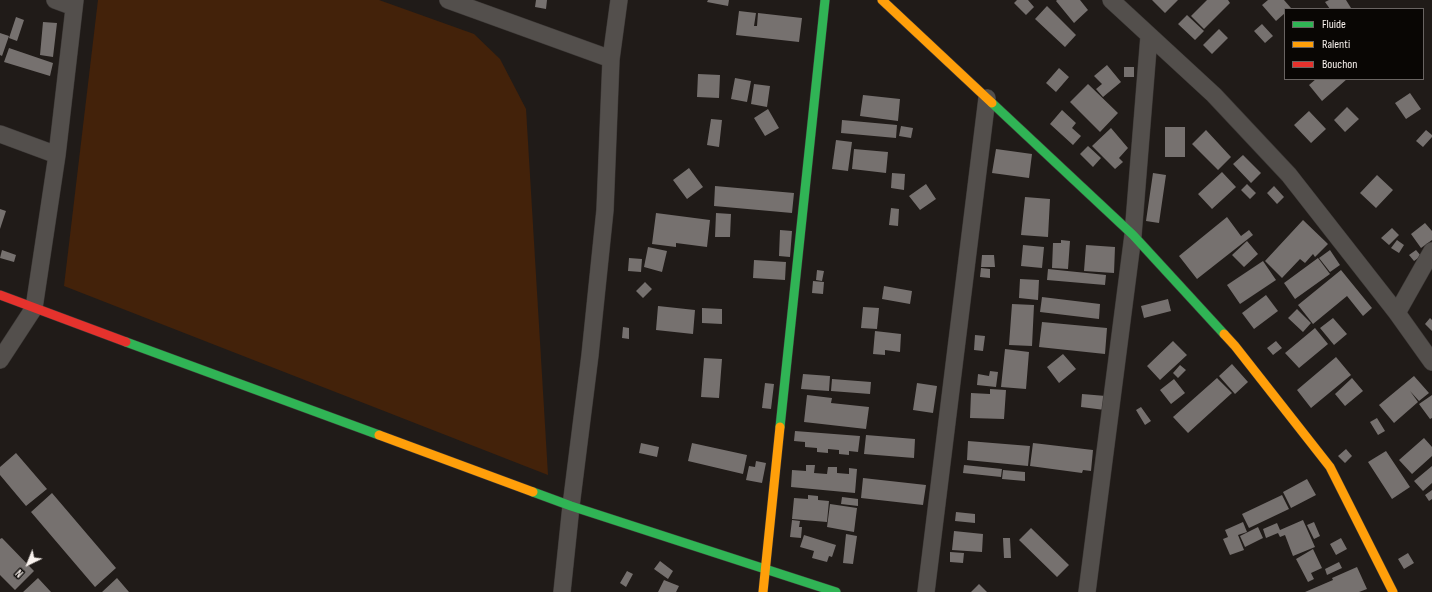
<!DOCTYPE html>
<html>
<head>
<meta charset="utf-8">
<style>
  body { margin:0 }
  #map { position:relative; width:1432px; height:592px; overflow:hidden; background:#201b18; font-family:"Sofia Sans Condensed",sans-serif }
  canvas { display:block }
  .legend { position:absolute; left:1284px; top:8px; width:140px; height:72px; box-sizing:border-box; background:#090604; border:1px solid #696462; margin:0; padding:5px 7px; list-style:none; font-size:12px; color:#f9f2ee }
  .legend li { display:flex; align-items:center; gap:8px; height:20px }
  .legend b { width:20px; border:1px solid #696462 }
  .north { position:absolute; left:8px; top:544px; width:40px; height:40px; -webkit-text-stroke:3px #090604; paint-order:stroke; rotate:223deg; font-size:11px; font-weight:700; line-height:16px; text-align:center; color:#f9f2ee }
  .north::after { content:''; display:block; margin:auto; width:14px; height:18px; background:#f9f2ee; clip-path:polygon(50% 0,100% 100%,50% 72%,0 100%) }
</style>
</head>
<body>
<div id="map">
<canvas width="1432" height="592"></canvas>
<ul class="legend">
<li><b style="height:5px;background:#30b455"></b>Fluide</li>
<li><b style="height:5px;background:#ff9f0a"></b>Ralenti</li>
<li><b style="height:5px;background:#e5322d"></b>Bouchon</li>
</ul>
<div class="north">N</div>
</div>
<script>
const ctx = document.querySelector('canvas').getContext('2d');
ctx.lineJoin = 'round';
function fillPath(path, color) { ctx.fillStyle = color; ctx.fill(path, 'evenodd'); }
const toPath = rows => new Path2D(rows.map(r => 'M' + r).join(''));
function trace(path, color, width, dash) { ctx.strokeStyle = color; ctx.lineWidth = width; ctx.lineCap = dash ? 'butt' : 'round'; ctx.setLineDash(dash || []); ctx.stroke(path); }
const green = toPath([
  [98,0,379,0,474,34,500,59,526,109,548,475,64,286]
]);
const building = toPath([
  [536,0,547,0,546,9,535,7],
  [708,0,729,0,728,6,707,2],
  [1017,0,1028,0,1034,7,1026,15,1014,3],
  [1057,0,1080,0,1088,10,1074,23,1056,1],
  [1152,0,1178,0,1165,13],
  [1207,0,1228,0,1230,3,1204,29,1191,16],
  [1268,0,1284,0,1291,8,1285,9,1285,13,1276,21,1262,5],
  [1329,0,1346,0,1351,8,1349,9,1330,9,1325,2],
  [1047,6,1076,35,1065,47,1035,19],
  [739,11,756,13,754,26,757,26,758,13,802,18,799,42,736,35],
  [1187,15,1204,31,1195,40,1178,24],
  [16,17,24,20,17,41,9,38],
  [43,22,57,23,53,57,40,55],
  [1262,24,1273,36,1265,43,1254,31],
  [1219,29,1228,38,1212,54,1203,45],
  [0,33,9,36,2,56,0,55],
  [9,48,53,63,50,76,4,62],
  [1107,65,1121,82,1103,97,1096,89,1102,84,1094,76],
  [1124,67,1134,67,1134,77,1124,77],
  [1059,68,1069,77,1056,92,1046,83],
  [698,74,720,75,719,98,697,97],
  [735,78,751,81,747,102,731,99],
  [1316,79,1347,79,1322,101,1309,85],
  [754,84,770,86,767,107,751,104],
  [1088,84,1118,113,1100,132,1070,102],
  [1410,93,1421,109,1406,119,1395,103],
  [863,95,900,99,898,121,860,116],
  [1347,107,1359,119,1345,132,1334,120],
  [768,109,779,128,765,136,754,118],
  [1062,110,1076,123,1072,128,1081,136,1073,145,1050,124],
  [1309,111,1326,129,1311,143,1294,125],
  [711,119,722,120,719,147,707,145],
  [842,120,897,125,896,138,841,133],
  [901,126,913,128,911,138,899,136],
  [1165,127,1185,127,1185,157,1165,157],
  [1111,128,1128,148,1119,158,1123,162,1115,169,1092,146],
  [1206,130,1231,157,1218,170,1192,144],
  [1426,130,1432,135,1432,137,1423,147,1416,141],
  [836,140,852,142,848,171,832,169],
  [1088,146,1101,158,1093,167,1080,154],
  [854,149,888,152,886,173,852,169],
  [996,149,1032,154,1029,178,992,173],
  [1243,155,1261,173,1251,183,1233,164],
  [689,168,703,187,687,199,673,180],
  [1222,172,1236,187,1212,209,1198,194],
  [892,173,905,174,904,190,891,188],
  [1153,173,1166,175,1159,223,1146,221],
  [1377,175,1393,190,1376,208,1360,193],
  [926,184,936,199,920,210,909,196],
  [1247,184,1256,193,1250,199,1241,190],
  [715,186,794,193,792,213,714,206],
  [1274,186,1284,197,1277,204,1267,193],
  [1025,197,1050,199,1048,237,1021,235],
  [891,208,899,209,898,226,889,225],
  [0,209,6,211,0,229],
  [656,213,710,220,707,247,676,243,676,247,652,244],
  [716,213,731,214,730,237,715,237],
  [1227,217,1241,236,1249,230,1253,235,1197,279,1179,256],
  [1303,220,1328,244,1315,257,1313,254,1305,263,1300,259,1282,278,1265,261],
  [1425,223,1432,231,1432,240,1421,248,1411,234],
  [1392,228,1399,235,1389,245,1381,238],
  [780,230,792,231,790,257,779,256],
  [1061,240,1070,241,1068,269,1052,268,1053,243,1061,243],
  [1397,240,1404,245,1399,253,1391,248],
  [1247,241,1258,254,1244,267,1232,255],
  [1023,245,1044,247,1042,268,1021,266],
  [1086,245,1115,247,1114,273,1084,271],
  [648,247,667,251,662,272,644,267],
  [2,250,16,255,14,262,0,258],
  [1330,250,1340,265,1330,272,1319,258],
  [1416,250,1421,256,1414,261,1409,255],
  [982,255,994,255,995,267,981,267],
  [629,258,642,259,641,272,628,271],
  [1318,258,1330,274,1295,299,1284,283],
  [754,260,786,262,785,280,753,278],
  [1263,261,1276,280,1240,304,1227,285],
  [981,268,990,269,990,278,980,277],
  [1048,269,1106,275,1105,285,1047,280],
  [817,270,824,271,822,281,816,280],
  [1341,270,1372,308,1363,316,1347,296,1313,324,1298,305],
  [1020,279,1039,280,1038,300,1019,298],
  [813,281,824,282,823,294,812,293],
  [645,282,652,289,643,298,636,291],
  [884,286,912,291,910,304,882,299],
  [1266,295,1278,311,1254,329,1242,313],
  [1042,297,1100,304,1099,319,1040,312],
  [1168,299,1171,311,1144,318,1141,306],
  [1012,304,1034,305,1032,346,1009,345],
  [658,306,695,310,693,334,656,330],
  [863,307,879,308,877,329,861,328],
  [702,308,722,309,722,324,702,323],
  [1297,309,1311,323,1303,332,1288,318],
  [1333,318,1347,334,1334,345,1320,328],
  [1430,318,1432,320,1432,331,1425,324],
  [1042,322,1107,328,1105,354,1039,347],
  [623,327,629,328,629,339,622,338],
  [1315,328,1328,344,1299,368,1285,353],
  [875,331,901,334,900,352,885,350,885,355,873,354],
  [975,335,985,336,983,351,974,350],
  [1173,341,1187,355,1160,380,1147,366],
  [1276,341,1282,348,1273,355,1267,348],
  [1005,349,1029,352,1026,389,1001,387],
  [1063,354,1076,369,1059,383,1047,367],
  [1336,357,1351,375,1311,408,1297,390],
  [704,358,722,359,719,398,701,397],
  [1232,364,1248,382,1235,394,1219,376],
  [1180,365,1186,370,1178,378,1173,373],
  [990,371,998,372,996,387,977,385,978,374,989,376],
  [803,374,830,376,829,391,801,389],
  [1414,376,1429,393,1419,401,1410,391,1418,402,1394,423,1379,405],
  [1217,378,1232,393,1188,433,1173,417],
  [1352,378,1363,391,1345,406,1335,394],
  [832,379,871,382,870,394,831,391],
  [1174,379,1185,393,1171,404,1160,390],
  [765,383,774,384,771,409,762,408],
  [917,383,937,386,933,413,913,410],
  [990,389,1006,390,1004,419,970,418,971,393,990,394],
  [1082,394,1106,396,1105,410,1081,407],
  [807,395,832,398,831,403,869,407,866,429,804,422],
  [1432,395,1432,418,1430,419,1419,404],
  [1141,407,1151,421,1145,425,1136,410],
  [1377,418,1385,431,1378,435,1370,422],
  [795,431,860,436,858,452,849,451,849,455,839,454,839,450,828,449,828,453,817,452,817,448,805,447,805,442,794,441],
  [866,435,915,439,914,458,864,454],
  [1424,438,1432,447,1432,456,1412,474,1399,460],
  [968,441,1030,446,1028,466,967,460],
  [641,443,659,447,657,457,639,453],
  [692,443,747,455,743,474,688,461],
  [1033,443,1093,450,1091,471,1083,470,1082,473,1030,466],
  [1346,449,1352,456,1345,463,1338,456],
  [1386,451,1410,487,1392,499,1368,462],
  [16,453,47,489,26,506,0,475,0,467],
  [756,461,766,463,762,483,746,480,749,466,755,467],
  [806,465,815,465,814,473,827,474,828,467,837,467,837,473,849,474,849,468,857,469,855,493,791,487,792,470,806,471],
  [964,465,1002,469,1001,477,963,473],
  [1432,466,1432,483,1423,491,1414,481],
  [1003,470,1025,472,1025,481,1002,479],
  [863,478,926,485,923,505,861,498],
  [1307,479,1316,495,1291,508,1283,492],
  [1432,490,1432,499,1429,501,1425,495],
  [52,493,116,568,95,587,31,512],
  [808,495,818,496,818,500,829,501,827,522,792,519,794,498,808,499],
  [1282,495,1289,509,1249,528,1242,514],
  [842,497,858,499,858,506,841,504],
  [830,504,857,508,854,532,827,527],
  [956,512,975,514,975,523,955,521],
  [792,520,800,521,799,527,802,527,801,538,790,537],
  [1303,520,1315,547,1293,556,1285,535,1280,537,1278,533,1266,538,1263,529,1277,523,1280,530],
  [1243,522,1247,532,1238,535,1244,550,1230,555,1223,539,1228,537,1225,530],
  [1314,522,1320,536,1314,539,1307,525],
  [1258,527,1263,538,1245,547,1240,536],
  [1031,528,1069,565,1057,577,1019,540],
  [954,531,983,534,982,552,952,550],
  [846,534,857,536,853,564,843,563],
  [804,535,836,545,832,557,829,556,827,562,812,558,814,551,800,547],
  [2,538,34,571,15,590,0,575,0,539],
  [1003,538,1010,538,1011,558,1004,558],
  [1341,538,1347,549,1336,555,1330,544],
  [1313,549,1322,568,1311,573,1314,579,1308,582,1296,559],
  [950,552,964,553,963,563,950,562],
  [1408,553,1414,563,1404,569,1398,559],
  [660,561,673,571,668,579,654,569],
  [1339,562,1342,568,1327,575,1325,569],
  [1357,567,1367,589,1359,592,1305,592,1333,580,1332,578],
  [627,571,633,574,626,587,620,583],
  [38,578,51,592,23,592],
  [117,578,129,592,102,592],
  [664,580,679,586,676,592,658,592],
  [979,584,987,592,971,592]
]);
const street = toPath([
  [55,0,74,7],
  [448,0,611,59],
  [1111,0,1214,95,1289,175,1397,313,1432,362],
  [0,134,57,155],
  [1397,313,1432,251],
  [0,360,34,308,57,155,75,0],
  [562,592,571,506,590,355,605,210,611,59,619,0],
  [926,592,987,98],
  [1087,592,1133,235,1149,36]
]);
const fast = toPath([
  [992,103,1133,235,1224,334],
  [126,342,379,435],
  [780,427,825,0],
  [533,492,571,506,836,592]
]);
const slow = toPath([
  [882,0,992,103],
  [1224,334,1235,346,1330,467,1393,592],
  [379,435,533,492],
  [763,592,780,427]
]);
const jam = toPath([
  [0,295,126,342]
]);
fillPath(green, '#43220a');
fillPath(building, '#76716f');
trace(street, '#3c3836', 18);
trace(fast, '#3c3836', 10);
trace(slow, '#3c3836', 10);
trace(jam, '#3c3836', 10);
trace(street, '#534f4c', 17);
trace(fast, '#30b455', 9);
trace(slow, '#ff9f0a', 9);
trace(jam, '#e5322d', 9);
</script>
</body>
</html>
